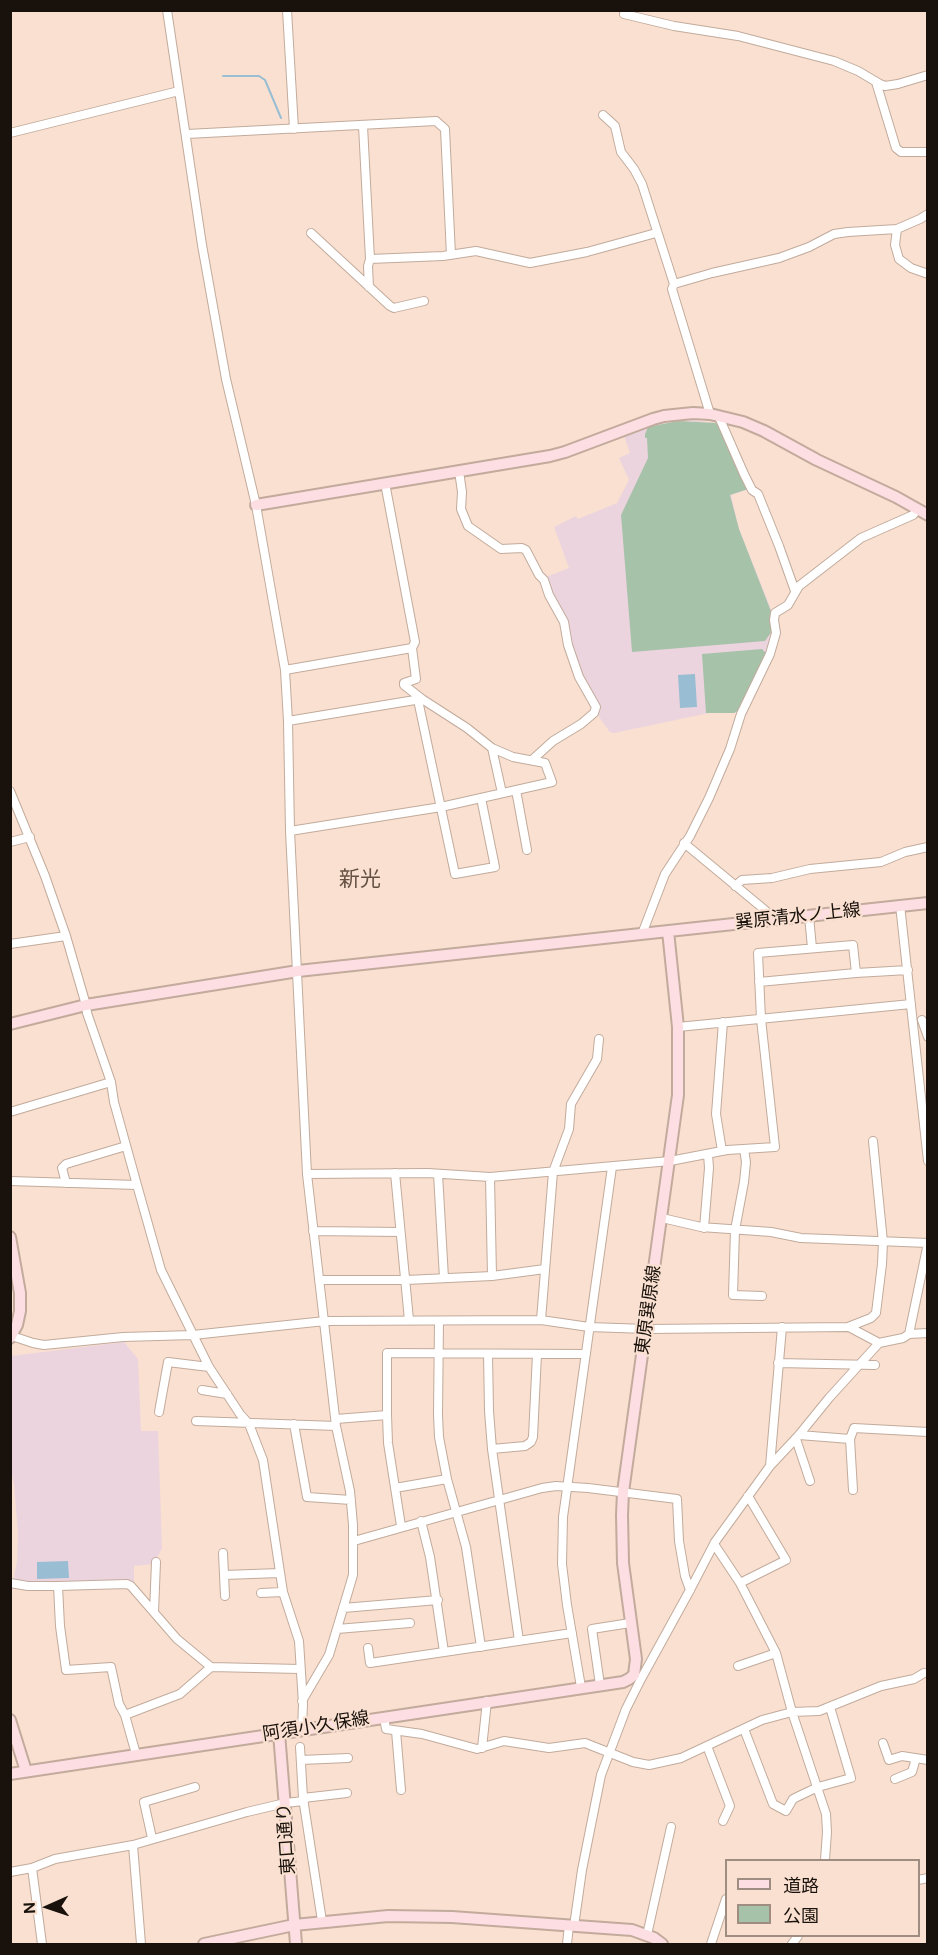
<!DOCTYPE html>
<html>
<head>
<meta charset="utf-8">
<style>
  body { margin:0 }
  #map { position:relative; width:938px; height:1955px; overflow:hidden; background:#f9e0d1; font-family:"DM Sans","Noto Sans JP",sans-serif }
  canvas { display:block }
  .frame { position:absolute; inset:0; border:12px solid #19110b; pointer-events:none }
  .legend { position:absolute; left:725px; top:1859px; width:195px; height:78px; box-sizing:border-box; background:#f9e0d1; border:2px solid #9f8d82; margin:0; padding:8px 10px; list-style:none; font-size:18px; color:#19110b }
  .legend li { display:flex; align-items:center; gap:12px; height:30px }
  .legend b { width:30px; border:2px solid #9f8d82 }
  .north { position:absolute; left:18px; top:1877px; width:60px; height:60px; -webkit-text-stroke:4px #f9e0d1; paint-order:stroke; rotate:267deg; font-size:16px; font-weight:700; line-height:24px; text-align:center; color:#19110b }
  .north::after { content:''; display:block; margin:auto; width:21px; height:27px; background:#19110b; clip-path:polygon(50% 0,100% 100%,50% 72%,0 100%) }
</style>
</head>
<body>
<div id="map">
<canvas width="938" height="1955"></canvas>
<div class="frame"></div>
<ul class="legend">
<li><b style="height:8px;background:#fddee3"></b>道路</li>
<li><b style="height:16px;background:#a6c2a9"></b>公園</li>
</ul>
<div class="north">N</div>
</div>
<script>
const ctx = document.querySelector('canvas').getContext('2d');
ctx.lineJoin = 'round';
function fillPath(path, color) { ctx.fillStyle = color; ctx.fill(path, 'evenodd'); }
const toPath = rows => new Path2D(rows.map(r => 'M' + r).join(''));
function trace(path, color, width, dash) { ctx.strokeStyle = color; ctx.lineWidth = width; ctx.lineCap = dash ? 'butt' : 'round'; ctx.setLineDash(dash || []); ctx.stroke(path); }
function label(font, color, halo, rows, align = 'center') {
  ctx.font = font + ' "DM Sans","Noto Sans JP",sans-serif'; ctx.lineWidth = 4.5; ctx.setLineDash([]); ctx.textBaseline = 'middle'; ctx.strokeStyle = halo; ctx.fillStyle = color; for (const [text, x, y, turn = 0] of rows) {
    ctx.save(); ctx.translate(x, y); ctx.rotate((+turn || 0) * Math.PI / 180); ctx.textAlign = isNaN(turn) ? turn : align; if (halo) ctx.strokeText(text, 0, 0); ctx.fillText(text, 0, 0); ctx.restore();
  }
}
const education = toPath([
  [693,420,716,423,723,430,749,489,731,495,739,529,773,614,773,631,768,654,756,674,739,711,735,713,709,713,614,733,610,732,599,717,599,706,582,676,546,577,569,568,554,527,576,516,578,519,617,503,629,480,619,458,630,453,624,436,662,423],
  [124,1342,138,1359,141,1431,158,1431,162,1548,154,1564,134,1566,134,1582,28,1584,16,1580,14,1577,17,1562,18,1534,14,1484,11,1472,11,1356]
]);
const green = toPath([
  [678,421,716,423,722,431,748,489,730,495,739,529,772,614,770,622,772,631,765,641,632,652,621,515,648,458,647,438,645,438,645,434,648,427],
  [762,649,767,654,739,710,734,713,706,713,702,654]
]);
const water = toPath([
  [695,674,697,707,680,708,678,675],
  [68,1561,69,1578,37,1579,37,1562]
]);
const stream = toPath([
  [223,76,259,76,265,80,281,118]
]);
const street = toPath([
  [167,10,202,245,226,379,256,505,285,670,288,721,290,831,307,1174,336,1426,350,1491,353,1525,353,1575,345,1602,329,1655,302,1701],
  [287,10,294,129],
  [624,14,674,26,738,36,834,61,858,71,880,84,885,86,898,84,928,75],
  [876,82,896,148,901,152,928,152],
  [603,115,615,126,621,152,634,169,642,184,674,284,672,289,710,414],
  [363,126,370,259,368,266,369,287],
  [10,133,179,91],
  [187,134,436,121,445,129,451,255],
  [897,229,895,245,899,259,911,268,928,274],
  [311,233,390,306,394,308,424,301],
  [370,259,443,256,476,251,530,263,587,252,656,233],
  [674,284,712,273,779,258,809,247,834,234,848,232,897,229,920,219,928,214],
  [719,417,744,474,752,490,758,494,779,546,795,591],
  [459,471,462,492,461,509,468,526,501,549,522,548,526,550,539,575,544,580,549,595,564,622,568,645,579,677,596,707,594,713,581,724,553,741,532,760],
  [285,670,412,648],
  [418,700,455,874,495,867,481,798],
  [288,721,421,699],
  [492,748,502,793],
  [516,790,527,850],
  [10,791,45,876,66,936,86,1005,87,1013,111,1082,114,1102,137,1185],
  [290,831,441,807,552,782,545,763,513,757,492,748,467,728,422,699,404,685,404,683,416,679,412,648,415,642,385,483],
  [10,842,30,837],
  [684,843,777,920],
  [735,886,742,880,772,878,810,869,881,862,905,852,928,847],
  [900,905,928,1161],
  [809,916,812,948],
  [642,934,665,874,690,836,709,798,730,749,741,714,770,654,776,633,774,620,775,613,788,605,799,586,861,538,913,515,918,509],
  [10,944,66,936],
  [759,982,856,973,908,970],
  [922,1020,928,1037],
  [678,1027,911,1004],
  [10,1112,111,1082],
  [744,1149,746,1162,744,1182,735,1230,733,1295,762,1296],
  [722,1151,716,1114,723,1022],
  [395,1173,409,1320],
  [307,1174,428,1173,490,1177,670,1161,727,1150,775,1147,761,1019,758,953,853,945,856,973],
  [438,1174,444,1278],
  [490,1177,492,1276],
  [10,1181,137,1185,161,1270,209,1367,240,1414,249,1424,263,1460,283,1592,299,1641,303,1704,302,1729],
  [66,1183,62,1168,66,1164,126,1146],
  [662,1218,701,1227,771,1232,801,1238,928,1243,909,1334],
  [704,1228,709,1168,708,1154],
  [313,1231,400,1232],
  [319,1280,406,1280,492,1276,545,1269],
  [541,1320,553,1172,569,1129,571,1104,597,1059,599,1039],
  [439,1321,438,1415,439,1437,447,1479,466,1547,481,1647],
  [849,1327,879,1343],
  [12,1336,33,1343,44,1345,123,1337,193,1335,325,1321,541,1320,589,1327,647,1329,848,1327,871,1318,876,1313,882,1264,883,1242,873,1141],
  [488,1354,489,1411,492,1449,519,1641],
  [778,1363,875,1365],
  [202,1390,227,1394],
  [159,1412,168,1362,209,1367],
  [336,1419,387,1415],
  [196,1421,336,1426],
  [294,1424,307,1497,351,1500],
  [799,1435,850,1439],
  [796,1439,810,1481],
  [492,1449,525,1446,531,1442,533,1437,537,1354],
  [770,1466,782,1327],
  [395,1488,447,1479],
  [853,1490,850,1439,854,1428,928,1432],
  [421,1521,430,1557,444,1652],
  [401,1526,388,1443,387,1415,387,1353,586,1354],
  [354,1541,542,1488,556,1486,588,1488,677,1499,679,1541,685,1576,690,1590],
  [714,1544,740,1583,776,1653,792,1712,826,1814,827,1832,825,1860],
  [223,1553,225,1596],
  [224,1575,280,1573],
  [10,1583,28,1586,58,1586,60,1626,66,1670,111,1667,119,1704,125,1715,136,1754],
  [740,1583,786,1560,748,1496],
  [58,1586,127,1584,131,1586,177,1639,211,1667,300,1669],
  [261,1593,283,1592],
  [343,1608,438,1600],
  [154,1612,156,1562],
  [337,1629,410,1623],
  [368,1648,370,1663,572,1633],
  [738,1666,776,1653],
  [600,1685,592,1629,630,1623],
  [581,1687,567,1605,562,1564,563,1517,612,1167],
  [125,1715,180,1694,211,1667],
  [384,1717,386,1729,422,1734,477,1749,504,1741,549,1748,585,1743,633,1762,649,1765,681,1758,762,1720,792,1712,819,1711,881,1686,914,1679,924,1673],
  [744,1729,773,1804,786,1811,793,1799,799,1796,818,1787,851,1778,830,1707],
  [396,1731,401,1790],
  [883,1743,889,1760,902,1756,928,1760],
  [707,1746,730,1806,723,1821],
  [300,1747,303,1798,322,1921],
  [482,1748,487,1701],
  [301,1760,348,1758],
  [895,1779,912,1772,916,1758],
  [303,1798,347,1793],
  [152,1838,144,1802,195,1787],
  [133,1845,141,1944],
  [32,1868,42,1944],
  [10,1872,32,1868,55,1859,133,1845,247,1812,285,1803,304,1801],
  [918,1880,928,1878],
  [574,1926,582,1870,601,1775,626,1709,641,1679,690,1590,715,1542,770,1466,799,1435,829,1398,879,1343,903,1338,909,1334,928,1333],
  [647,1935,671,1827],
  [567,1944,569,1925],
  [711,1944,726,1899],
  [792,1944,798,1936]
]);
const secondary = toPath([
  [256,505,550,456,565,452,653,419,664,416,693,413,710,414,743,422,764,431,817,460,896,497,928,515],
  [10,1024,86,1005,298,971,928,903],
  [10,1237,20,1293,20,1311,17,1325,10,1338],
  [10,1720,26,1771],
  [279,1733,296,1944],
  [10,1774,623,1682,629,1679,634,1675,636,1659,623,1563,622,1515,623,1492,678,1095,678,1027,668,931],
  [204,1944,294,1925,388,1916,452,1917,632,1930,654,1938,662,1944]
]);
const streetNames = [
  ["巽原清水ノ上線",798,917,-6],
  ["東原巽原線",649,1310,-82],
  ["阿須小久保線",316,1727,-9],
  ["東口通り",287,1839,-94]
];
const quarterNames = [
  ["新光",360,880]
];
fillPath(education, '#ecd4df');
fillPath(green, '#a6c2a9');
fillPath(water, '#99bdd2');
trace(stream, '#99bdd2', 2);
trace(street, '#c2ab9c', 10);
trace(secondary, '#c2ab9c', 14);
trace(street, '#fff', 8);
trace(secondary, '#fddee3', 10);
label('18px', '#19110b', '#f9e0d1', streetNames);
label('21px', '#645042', '#f9e0d1', quarterNames);
</script>
</body>
</html>
